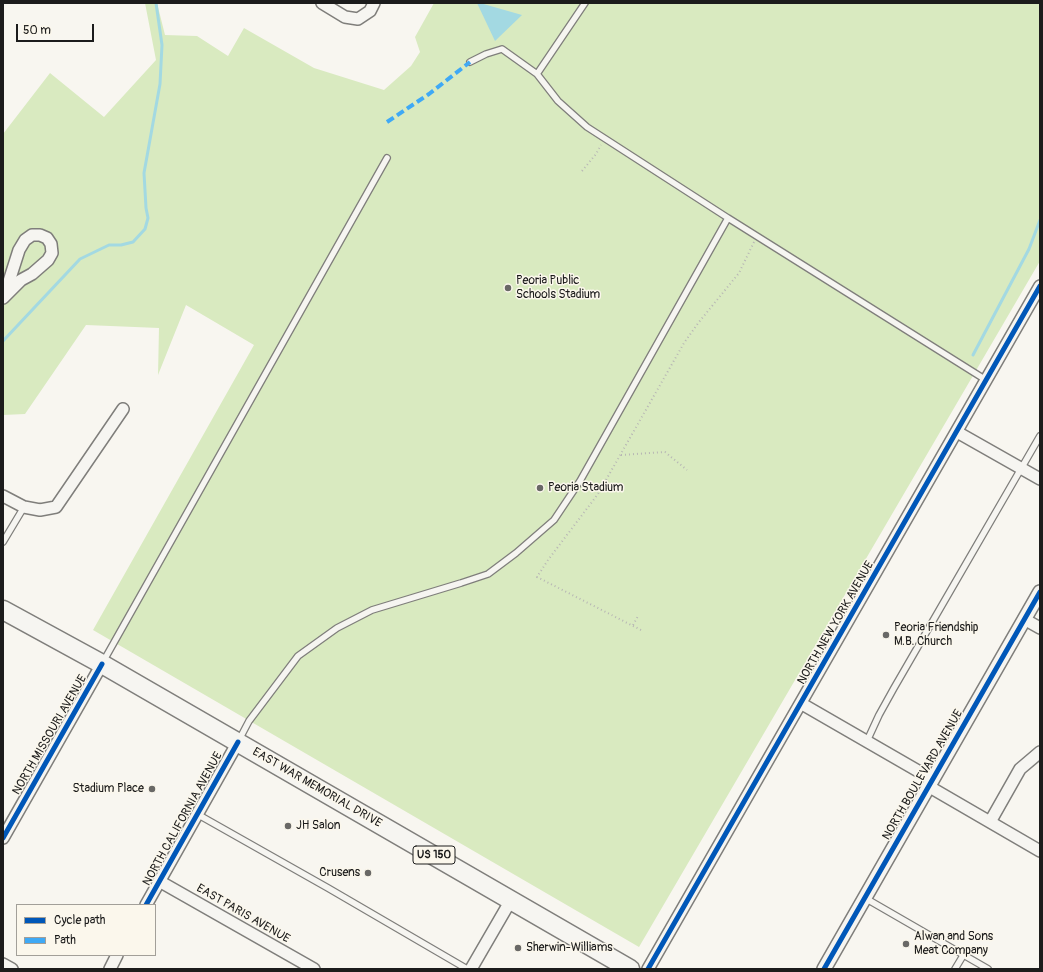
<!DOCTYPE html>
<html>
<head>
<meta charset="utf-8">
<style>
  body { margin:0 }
  #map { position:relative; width:1043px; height:972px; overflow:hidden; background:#f8f6f0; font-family:Pangolin,sans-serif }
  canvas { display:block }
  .frame { position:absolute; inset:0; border:4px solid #1c1c1c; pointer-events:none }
  .legend { position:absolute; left:16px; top:904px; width:140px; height:52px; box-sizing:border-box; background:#fbf7ec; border:1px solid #a29f99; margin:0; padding:5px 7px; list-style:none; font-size:12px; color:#1c1c1c }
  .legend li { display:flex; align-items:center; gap:8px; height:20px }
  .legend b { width:20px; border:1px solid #a29f99 }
  .scale { position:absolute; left:16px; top:24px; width:78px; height:18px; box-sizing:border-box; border:2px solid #1c1c1c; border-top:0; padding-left:5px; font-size:12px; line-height:14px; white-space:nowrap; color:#1c1c1c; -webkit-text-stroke:3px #fbf7ec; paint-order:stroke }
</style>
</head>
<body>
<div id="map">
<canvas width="1043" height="972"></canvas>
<div class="frame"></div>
<ul class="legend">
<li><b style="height:5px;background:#0057b8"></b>Cycle path</li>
<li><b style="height:5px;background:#3fa9f5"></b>Path</li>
</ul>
<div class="scale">50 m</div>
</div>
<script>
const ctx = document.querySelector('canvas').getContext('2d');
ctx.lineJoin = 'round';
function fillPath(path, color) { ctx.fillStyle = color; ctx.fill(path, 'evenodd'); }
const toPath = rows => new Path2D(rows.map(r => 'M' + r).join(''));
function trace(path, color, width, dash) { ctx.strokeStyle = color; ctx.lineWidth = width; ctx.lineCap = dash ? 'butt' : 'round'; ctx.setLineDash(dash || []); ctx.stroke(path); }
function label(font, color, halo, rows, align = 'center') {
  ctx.font = font + ' Pangolin,sans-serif'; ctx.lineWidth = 3; ctx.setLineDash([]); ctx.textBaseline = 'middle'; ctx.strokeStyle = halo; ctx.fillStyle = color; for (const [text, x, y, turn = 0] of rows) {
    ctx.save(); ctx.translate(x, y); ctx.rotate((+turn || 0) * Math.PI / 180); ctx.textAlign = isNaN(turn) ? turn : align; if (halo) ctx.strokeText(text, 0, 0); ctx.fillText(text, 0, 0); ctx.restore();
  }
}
const green = toPath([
  [145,3,157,3,165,35,197,36,228,56,244,28,314,68,384,90,411,66,420,52,415,37,434,3,1040,3,1040,261,639,947,93,630,254,345,186,305,158,375,159,328,86,325,25,414,3,415,3,134,50,73,104,117,156,60]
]);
const water = toPath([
  [477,3,480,3,522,15,495,41]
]);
const stream = toPath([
  [3,341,80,259,109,245,121,245,133,242,145,229,148,218,146,208,144,173,160,84,162,45,156,3],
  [973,355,1029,249,1040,220]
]);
const path = toPath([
  [582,171,596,154,601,145],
  [621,455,665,452,687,470],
  [633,625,638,616],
  [641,630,537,577,548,560,598,494,684,343,699,322,739,273,754,242]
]);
const service = toPath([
  [537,74,585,3],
  [728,218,986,380],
  [3,542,24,507],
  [103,662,387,158],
  [239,740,249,721,298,656,337,628,372,610,461,583,488,574,516,553,554,520,580,481,728,218,587,127,558,101,537,74,502,49,486,54,470,62],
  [867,741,879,715,894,688,1040,436],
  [197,814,328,888,467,969],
  [865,898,988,969],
  [955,969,964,954]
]);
const minor = toPath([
  [322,3,345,17,358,19,370,11,374,3],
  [3,298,21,280,32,274,48,260,52,253,51,244,47,238,40,235,32,235,25,240,19,250,4,297],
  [957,432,1040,479],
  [3,496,24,507,40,510,56,507,123,409],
  [1024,619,1040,628],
  [802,704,932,779],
  [928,786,1040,851],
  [990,822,1020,769,1040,752],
  [3,838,102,664],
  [159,881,314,969],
  [146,905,238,742],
  [3,964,12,969],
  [110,969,117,955],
  [471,969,511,900],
  [648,969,1040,286]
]);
const tertiary = toPath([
  [824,969,1040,592]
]);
const trunk = toPath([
  [3,610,102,664,630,969]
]);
const quiet = toPath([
  [387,122,429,94,470,62]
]);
const cycleway = toPath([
  [3,838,102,664],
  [146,905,238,742],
  [648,969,1040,286],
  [824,969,1040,592]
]);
const markers = [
  [508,288,4,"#696866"],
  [540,488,4,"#696866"],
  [886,635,4,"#696866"],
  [152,789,4,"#696866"],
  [288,826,4,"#696866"],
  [368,873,4,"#696866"],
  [906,944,4,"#696866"],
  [518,948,4,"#696866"]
];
const shields = [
  [434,855,42]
];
const shieldNames = [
  ["US 150",434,855]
];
const poiNames = [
  ["Peoria Public",516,281],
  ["Schools Stadium",516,295],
  ["Peoria Stadium",548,488],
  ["Peoria Friendship",894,628],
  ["M.B. Church",894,642],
  ["Stadium Place",144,789,"right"],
  ["JH Salon",296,826],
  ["Crusens",360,873,"right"],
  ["Alwan and Sons",914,937],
  ["Meat Company",914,951],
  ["Sherwin-Williams",526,948]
];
const streetNames = [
  ["NORTH NEW YORK AVENUE",836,623,-60],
  ["NORTH MISSOURI AVENUE",50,735,-60],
  ["NORTH BOULEVARD AVENUE",923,775,-60],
  ["EAST WAR MEMORIAL DRIVE",317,788,30],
  ["NORTH CALIFORNIA AVENUE",183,819,-61],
  ["EAST PARIS AVENUE",243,914,30]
];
fillPath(green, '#d9eac0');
fillPath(water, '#a3d9e2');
trace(stream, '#a3d9e2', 3);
trace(service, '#7f7e7b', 8);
trace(minor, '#7f7e7b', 14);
trace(tertiary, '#7f7e7b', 16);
trace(trunk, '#7f7e7b', 21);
trace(path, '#b7b6b4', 2, [1, 3]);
trace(service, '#f6f5f1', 5.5);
trace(minor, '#f6f5f1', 11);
trace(tertiary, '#f6f5f1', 13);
trace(trunk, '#f6f5f1', 18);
trace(quiet, '#3fa9f5', 4, [8, 4]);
trace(cycleway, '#0057b8', 5);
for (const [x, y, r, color] of markers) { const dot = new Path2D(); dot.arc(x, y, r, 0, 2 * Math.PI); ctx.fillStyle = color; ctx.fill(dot); trace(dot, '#fbf7ec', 1.5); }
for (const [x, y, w] of shields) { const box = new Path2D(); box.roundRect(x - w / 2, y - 9, w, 18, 3); ctx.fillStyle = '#fbf7ec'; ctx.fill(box); trace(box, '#1c1c1c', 1); }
label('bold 11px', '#1c1c1c', null, shieldNames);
label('12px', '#1c1c1c', '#fbf7ec', poiNames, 'left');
label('12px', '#1c1c1c', '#fbf7ec', streetNames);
</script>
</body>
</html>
